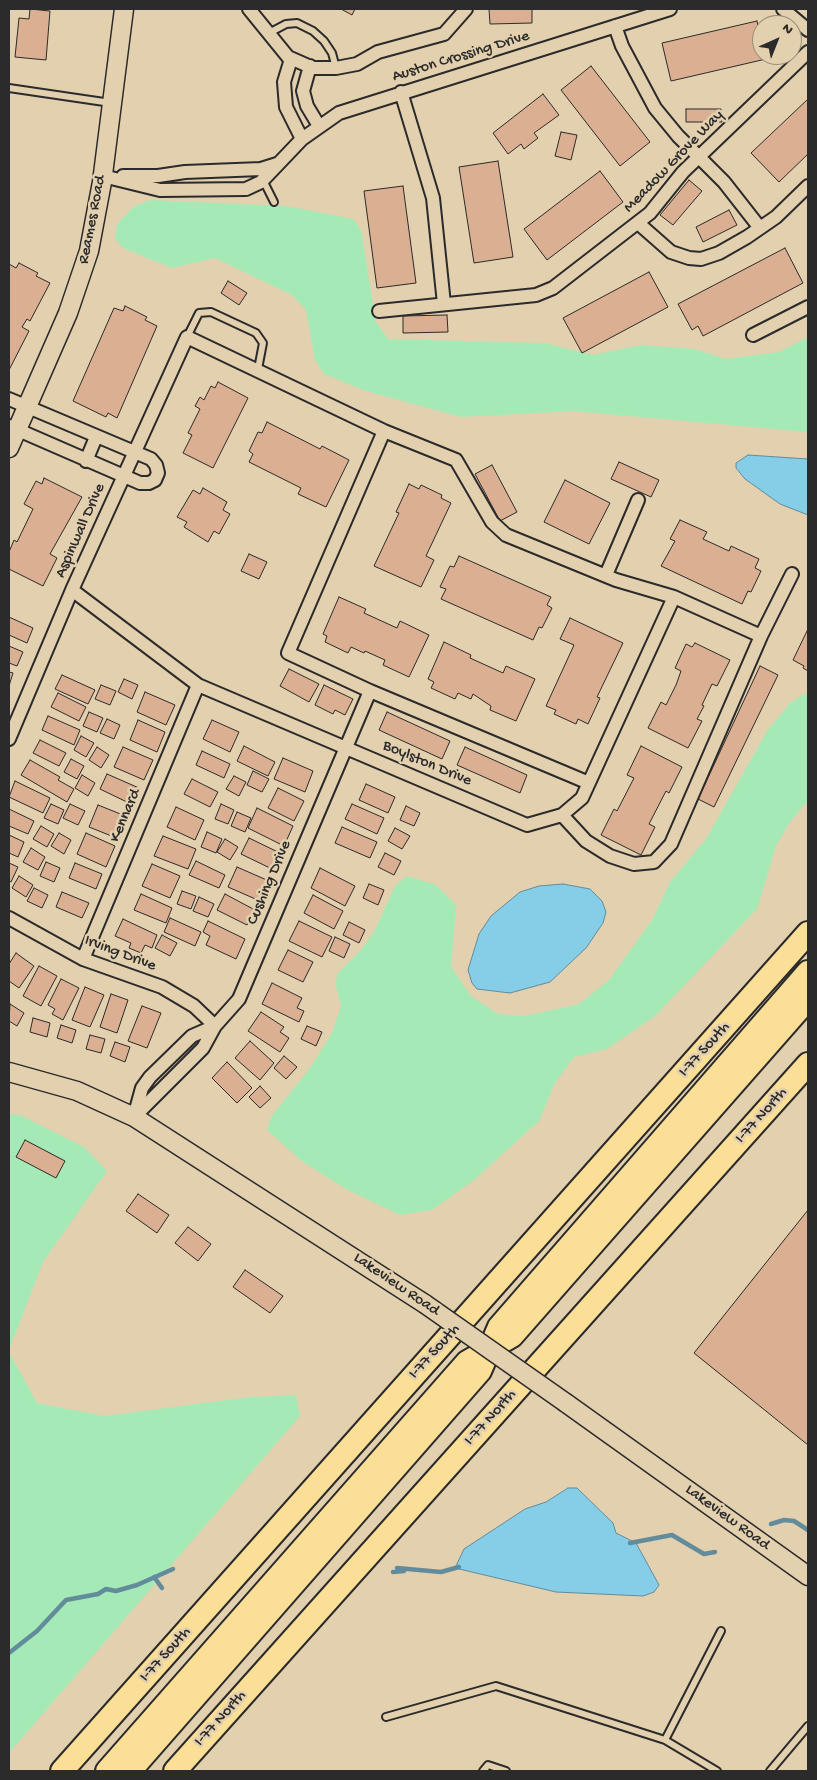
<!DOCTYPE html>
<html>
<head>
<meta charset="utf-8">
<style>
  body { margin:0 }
  #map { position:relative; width:817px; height:1780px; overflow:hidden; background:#e3d0ae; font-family:"Gochi Hand",sans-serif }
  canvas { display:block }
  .frame { position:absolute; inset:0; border:10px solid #2b2b2b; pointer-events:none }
  .north { position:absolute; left:752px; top:15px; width:50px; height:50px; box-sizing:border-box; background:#e3d0ae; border:1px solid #998e7a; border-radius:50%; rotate:44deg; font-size:14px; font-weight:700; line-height:20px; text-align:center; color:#2b2b2b }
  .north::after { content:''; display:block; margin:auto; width:18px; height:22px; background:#2b2b2b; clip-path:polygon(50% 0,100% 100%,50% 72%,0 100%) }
</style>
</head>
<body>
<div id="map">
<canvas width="817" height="1780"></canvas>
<div class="frame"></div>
<div class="north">N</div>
</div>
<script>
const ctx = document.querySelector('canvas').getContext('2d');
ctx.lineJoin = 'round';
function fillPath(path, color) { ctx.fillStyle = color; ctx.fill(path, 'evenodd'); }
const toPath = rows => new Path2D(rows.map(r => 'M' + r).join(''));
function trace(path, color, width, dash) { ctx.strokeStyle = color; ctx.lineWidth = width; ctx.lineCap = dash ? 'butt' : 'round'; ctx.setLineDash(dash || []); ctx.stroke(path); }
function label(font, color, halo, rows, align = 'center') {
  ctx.font = font + ' "Gochi Hand",sans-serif'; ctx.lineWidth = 5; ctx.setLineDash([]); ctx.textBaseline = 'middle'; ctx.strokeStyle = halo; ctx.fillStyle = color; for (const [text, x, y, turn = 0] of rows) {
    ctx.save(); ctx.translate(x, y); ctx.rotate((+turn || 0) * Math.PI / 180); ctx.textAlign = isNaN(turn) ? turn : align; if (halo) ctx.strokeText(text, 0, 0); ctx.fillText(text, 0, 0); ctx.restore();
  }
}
const green = toPath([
  [150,200,287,206,353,219,361,230,376,322,388,339,545,343,593,355,641,345,694,349,726,359,779,352,808,337,808,432,573,411,461,417,366,391,324,374,315,360,306,310,292,295,215,258,172,268,123,248,115,238,117,224,133,207],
  [808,692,808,800,788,825,776,846,757,909,655,1016,607,1049,574,1057,555,1083,539,1121,474,1180,432,1210,400,1215,346,1189,303,1162,267,1130,271,1117,310,1068,332,1033,341,1006,336,986,337,974,361,950,375,930,395,886,407,876,436,885,456,905,451,967,471,996,498,1014,525,1016,579,1004,609,980,652,920,670,882,706,839,767,731,791,702],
  [9,1114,20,1115,84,1147,107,1171,43,1262,9,1350],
  [9,1352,37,1403,105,1416,250,1397,296,1395,300,1416,9,1753]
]);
const water = toPath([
  [748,455,808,459,808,515,780,504,745,479,736,468,736,463,748,455],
  [563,884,590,889,602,901,606,912,603,923,586,948,550,982,510,993,477,989,472,983,468,970,479,934,491,916,520,892,539,886,563,884],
  [568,1488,577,1488,613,1523,616,1533,636,1543,659,1585,654,1592,643,1596,556,1592,455,1568,464,1549,525,1509,546,1502,568,1488]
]);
const stream = toPath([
  [771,1524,784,1520,794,1521,808,1530],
  [630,1543,672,1535,704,1554,715,1552],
  [397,1568,441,1572,459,1567],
  [393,1572,404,1571],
  [154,1577,162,1588],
  [9,1653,37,1631,66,1600,98,1594,106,1589,116,1591,137,1585,173,1569]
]);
const building = toPath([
  [30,9,50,11,46,60,15,57,19,18,29,19,30,9],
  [341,9,355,9,352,15,341,9],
  [489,9,532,9,532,23,490,24,489,9],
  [757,21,762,44,762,55,765,55,766,59,671,81,662,43,757,21],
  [591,66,650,142,620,166,561,90,591,66],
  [543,94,559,115,534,133,538,138,524,149,521,144,508,154,493,133,543,94],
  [808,99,808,154,779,182,751,153,808,99],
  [686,109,721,109,722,122,686,122,686,109],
  [561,132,577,135,571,160,555,156,561,132],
  [498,161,513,257,474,263,459,167,498,161],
  [600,171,623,202,547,260,524,229,600,171],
  [689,180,702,191,673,225,660,215,689,180],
  [403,186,416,283,377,288,364,191,403,186],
  [729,210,737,225,703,242,696,227,729,210],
  [785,248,803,283,703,336,698,326,692,330,678,304,785,248],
  [19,263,38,273,36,276,50,283,30,321,27,319,22,327,29,331,9,370,9,264,16,268,19,263],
  [649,272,668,307,582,353,563,318,649,272],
  [228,281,247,293,239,305,221,293,228,281],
  [125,306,147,317,145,320,157,326,117,418,108,413,106,417,73,401,114,308,123,311,125,306],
  [447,315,448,332,403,333,403,316,447,315],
  [218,382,248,398,213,468,183,453,192,435,188,433,200,409,195,406,200,397,204,400,211,386,215,388,218,382],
  [267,422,320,449,322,446,349,460,326,507,298,494,301,488,249,462,253,454,249,451,258,432,262,433,267,422],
  [619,462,659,480,651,497,611,479,619,462],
  [492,465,517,512,500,521,475,474,492,465],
  [44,478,82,497,50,554,57,558,43,586,9,569,9,552,14,540,17,542,33,509,24,504,36,481,42,484,44,478],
  [565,480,610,503,589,544,544,522,565,480],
  [409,484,419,489,421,485,442,495,441,498,451,503,426,556,434,560,421,587,374,566,399,513,396,512,409,484],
  [203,488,227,502,223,510,230,514,219,534,214,531,208,542,184,527,187,522,177,517,193,490,200,494,203,488],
  [680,520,707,532,703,539,729,551,731,546,759,559,755,568,761,571,751,592,748,591,742,604,661,566,675,541,670,539,680,520],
  [249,554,267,562,259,579,241,571,249,554],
  [459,556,551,597,547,605,552,608,542,628,539,627,533,640,441,599,446,589,440,587,450,566,454,567,459,556],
  [339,597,366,609,364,613,397,628,400,621,429,635,409,677,383,665,385,660,365,651,364,653,351,647,348,653,325,642,327,636,323,634,339,597],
  [9,617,33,628,27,643,9,635,9,617],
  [570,618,623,643,597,697,600,698,588,724,578,719,576,724,554,714,556,710,546,706,574,645,560,639,570,618],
  [808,629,808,671,803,668,804,666,793,660,808,629],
  [444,642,471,655,470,658,503,673,506,666,535,679,516,721,490,710,491,706,473,694,471,699,458,693,455,699,431,688,434,682,428,679,444,642],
  [695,643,730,660,717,686,712,684,702,705,704,706,697,719,702,721,688,748,648,728,661,702,666,705,676,685,681,671,675,668,686,644,692,647,695,643],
  [9,646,23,652,17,666,9,663,9,646],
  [760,666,778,675,714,807,698,799,760,666],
  [289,669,319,684,309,702,280,686,289,669],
  [9,672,13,673,9,686,9,672],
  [62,675,95,690,88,704,55,689,62,675],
  [124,679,138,685,132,699,118,692,124,679],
  [101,685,116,691,110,705,95,699,101,685],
  [324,685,353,699,345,715,335,710,333,714,315,705,324,685],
  [145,692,175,705,166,725,137,712,145,692],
  [58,693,86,707,79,721,51,707,58,693],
  [89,712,103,718,97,732,83,726,89,712],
  [387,712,450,741,442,759,379,730,387,712],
  [48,716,80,730,74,745,42,730,48,716],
  [107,719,120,725,114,739,100,733,107,719],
  [138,720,165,732,157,752,130,740,138,720],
  [212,720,239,732,230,752,203,739,212,720],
  [81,736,94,743,86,757,74,750,81,736],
  [40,740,66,753,59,766,33,753,40,740],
  [244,746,275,762,268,776,237,761,244,746],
  [641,746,682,767,669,793,666,791,649,824,655,827,641,855,601,835,614,809,617,811,634,778,627,775,641,746],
  [97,747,109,755,101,768,89,760,97,747],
  [123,747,153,760,144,780,114,767,123,747],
  [465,747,527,775,520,793,457,765,465,747],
  [202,751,230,764,224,778,196,765,202,751],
  [283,758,313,771,305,792,274,779,283,758],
  [71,759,84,766,77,779,64,772,71,759],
  [30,760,60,777,58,780,74,789,67,802,21,775,30,760],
  [253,771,269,779,262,792,247,785,253,771],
  [107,774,139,788,131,804,100,789,107,774],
  [82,775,95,783,88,796,75,788,82,775],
  [234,776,246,782,239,796,226,789,234,776],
  [192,779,218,792,210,807,184,794,192,779],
  [15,781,50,798,43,813,9,797,15,781],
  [366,784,395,797,388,813,359,800,366,784],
  [278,788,304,801,294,821,268,808,278,788],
  [51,804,64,810,58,824,44,818,51,804],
  [70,804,85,811,78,825,63,818,70,804],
  [221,804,234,810,228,824,215,819,221,804],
  [352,804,384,818,377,834,345,819,352,804],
  [98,805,128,817,119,839,89,827,98,805],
  [406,806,420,813,414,826,400,820,406,806],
  [176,807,204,820,195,840,167,827,176,807],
  [257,808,293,826,284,846,248,828,257,808],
  [9,809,34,821,28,834,9,826,9,809],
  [237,812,251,818,245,832,231,826,237,812],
  [41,826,54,834,47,847,33,839,41,826],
  [342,827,377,842,370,858,335,843,342,827],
  [395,828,410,836,402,849,388,841,395,828],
  [207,832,222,839,216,853,201,847,207,832],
  [59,833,71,840,64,854,51,846,59,833],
  [86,833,115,846,106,867,77,854,86,833],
  [9,835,24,842,18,857,9,853,9,835],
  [163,836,196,849,188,869,154,856,163,836],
  [249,838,280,853,272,869,241,854,249,838],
  [225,839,238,847,230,860,217,852,225,839],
  [31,848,45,857,38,870,23,862,31,848],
  [385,853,401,861,394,875,378,867,385,853],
  [196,861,225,875,219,888,189,875,196,861],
  [46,862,60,868,54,882,40,876,46,862],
  [9,863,18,867,11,882,9,881,9,863],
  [75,863,102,874,96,889,69,878,75,863],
  [152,864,180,876,170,898,142,886,152,864],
  [237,867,269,881,260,901,228,887,237,867],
  [320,868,355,886,345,906,311,888,320,868],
  [19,876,33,885,26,897,12,888,19,876],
  [369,884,384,890,378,905,363,898,369,884],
  [34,888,48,895,42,908,27,901,34,888],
  [182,891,196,896,191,909,177,904,182,891],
  [62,892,89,903,82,918,56,907,62,892],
  [141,894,172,908,166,923,134,910,141,894],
  [225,894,255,910,247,925,217,910,225,894],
  [313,895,343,911,334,929,304,913,313,895],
  [199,897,214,904,208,917,193,911,199,897],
  [170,918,201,932,195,946,164,932,170,918],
  [123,919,157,935,152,948,145,945,141,953,129,948,131,943,115,936,123,919],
  [208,921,245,939,236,959,206,945,210,936,203,932,208,921],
  [299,921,332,937,322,957,289,941,299,921],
  [349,922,365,930,359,943,343,935,349,922],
  [162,935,177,943,170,956,155,948,162,935],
  [335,937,350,944,344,958,329,951,335,937],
  [288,950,313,962,303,982,278,970,288,950],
  [16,953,34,966,19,988,9,981,9,964,16,953],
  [39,966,57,976,41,1006,23,996,39,966],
  [61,979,79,988,63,1020,52,1014,55,1009,48,1005,61,979],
  [272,983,302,998,297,1008,304,1011,299,1022,262,1004,272,983],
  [85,987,104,995,90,1027,72,1020,85,987],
  [111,994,128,1000,117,1033,100,1027,111,994],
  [10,1004,24,1013,17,1026,9,1021,10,1004],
  [142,1006,161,1013,147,1048,128,1041,142,1006],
  [261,1012,284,1027,280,1032,289,1038,280,1052,248,1031,261,1012],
  [33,1018,50,1023,47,1037,30,1032,33,1018],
  [61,1025,76,1030,72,1043,57,1038,61,1025],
  [307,1026,322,1032,316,1046,301,1039,307,1026],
  [90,1035,105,1039,101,1053,86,1049,90,1035],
  [250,1041,274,1063,260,1080,235,1058,250,1041],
  [115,1042,130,1047,125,1062,110,1056,115,1042],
  [284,1056,297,1067,286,1079,274,1068,284,1056],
  [227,1062,252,1088,237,1103,212,1078,227,1062],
  [260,1086,271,1098,260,1108,249,1097,260,1086],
  [25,1140,65,1161,56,1178,16,1157,25,1140],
  [138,1194,169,1215,157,1233,126,1211,138,1194],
  [808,1210,808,1445,694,1353,808,1210],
  [188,1227,211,1244,198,1261,175,1243,188,1227],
  [245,1270,283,1296,270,1313,233,1287,245,1270]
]);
const service = toPath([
  [269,33,286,24,297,23,313,31,324,41,332,53,336,68],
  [9,88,111,103],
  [263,180,274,202],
  [187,337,199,313,211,312,256,333,263,343,258,369],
  [386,1717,496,1686,665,1740,717,1771],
  [665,1740,721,1631],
  [483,1771,488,1765,506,1771],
  [770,1771,808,1726]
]);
const minor = toPath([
  [249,9,288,57,313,68,336,68,357,64,378,52,444,34,466,9],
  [783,9,808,30],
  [615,26,622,46,655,108,678,136,724,182,760,228],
  [291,59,284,82,286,107,302,139],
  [310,66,303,91,307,106,319,126],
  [401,92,433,198,444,304],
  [103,176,160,190,246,189,261,182,302,139,339,113,670,9],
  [123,176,158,176,185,172,261,169,277,164],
  [638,223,671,252,689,258,701,259,719,253,747,237,776,217,808,186],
  [379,311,536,295,553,288,650,213,683,172,808,52],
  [753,335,808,307],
  [9,399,151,459,156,465,158,473,155,480,149,483,140,483,9,426],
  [86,461,96,437],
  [606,575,638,500],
  [72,590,198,685,527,825,562,815,582,798,674,597],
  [370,691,589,783],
  [9,739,72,590,187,337,384,431,456,460,492,522,506,535,616,580,674,597,761,636,792,574],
  [562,815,586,841,610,856,634,864,654,862,671,844,761,636],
  [9,918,83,959,162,987,194,1006,215,1026],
  [83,959,198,685],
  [134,1117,203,1048,215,1026,239,999,370,691,288,653,384,431],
  [134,1117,142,1088,150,1077,192,1036,215,1026]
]);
const secondary = toPath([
  [9,448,68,313,89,251,102,182,124,9],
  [9,1072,77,1091,134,1117,425,1304],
  [566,1403,808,1576]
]);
const motorway = toPath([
  [62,1771,808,933],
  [107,1771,467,1362,512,1336,808,999],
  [130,1771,480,1371,499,1327,808,972],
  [175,1771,808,1064]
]);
const secondaryBridge = toPath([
  [425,1304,566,1403]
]);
const streetNames = [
  ["Auston Crossing Drive",461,57,-17],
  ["Meadow Grove Way",674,162,-46],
  ["Reames Road",93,220,-79],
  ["Aspinwall Drive",81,531,-66],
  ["Boylston Drive",427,764,23],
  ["Kennard",126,816,-67],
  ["Cushing Drive",270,883,-67],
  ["Irving Drive",120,954,21],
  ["I-77 South",705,1050,-48],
  ["I-77 North",762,1116,-48],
  ["Lakeview Road",396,1285,34],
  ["I-77 South",435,1352,-48],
  ["I-77 North",491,1418,-48],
  ["Lakeview Road",727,1518,36],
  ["I-77 South",166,1655,-48],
  ["I-77 North",221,1719,-48]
];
fillPath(green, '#a5eab6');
fillPath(water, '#86cde7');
trace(water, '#628c9c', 1);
trace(stream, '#628c9c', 4.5);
fillPath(building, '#dbaf91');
trace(building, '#2b2b2b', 1);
trace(service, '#2b2b2b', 10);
trace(minor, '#2b2b2b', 16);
trace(secondary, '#2b2b2b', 21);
trace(motorway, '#2b2b2b', 26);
trace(service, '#e3d0ae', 6);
trace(minor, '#e3d0ae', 12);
trace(secondary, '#e3d0ae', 18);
trace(motorway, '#fbdf96', 22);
trace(secondaryBridge, '#2b2b2b', 21, []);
trace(secondaryBridge, '#e3d0ae', 18);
label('16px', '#2b2b2b', '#e3d0ae', streetNames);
</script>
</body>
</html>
